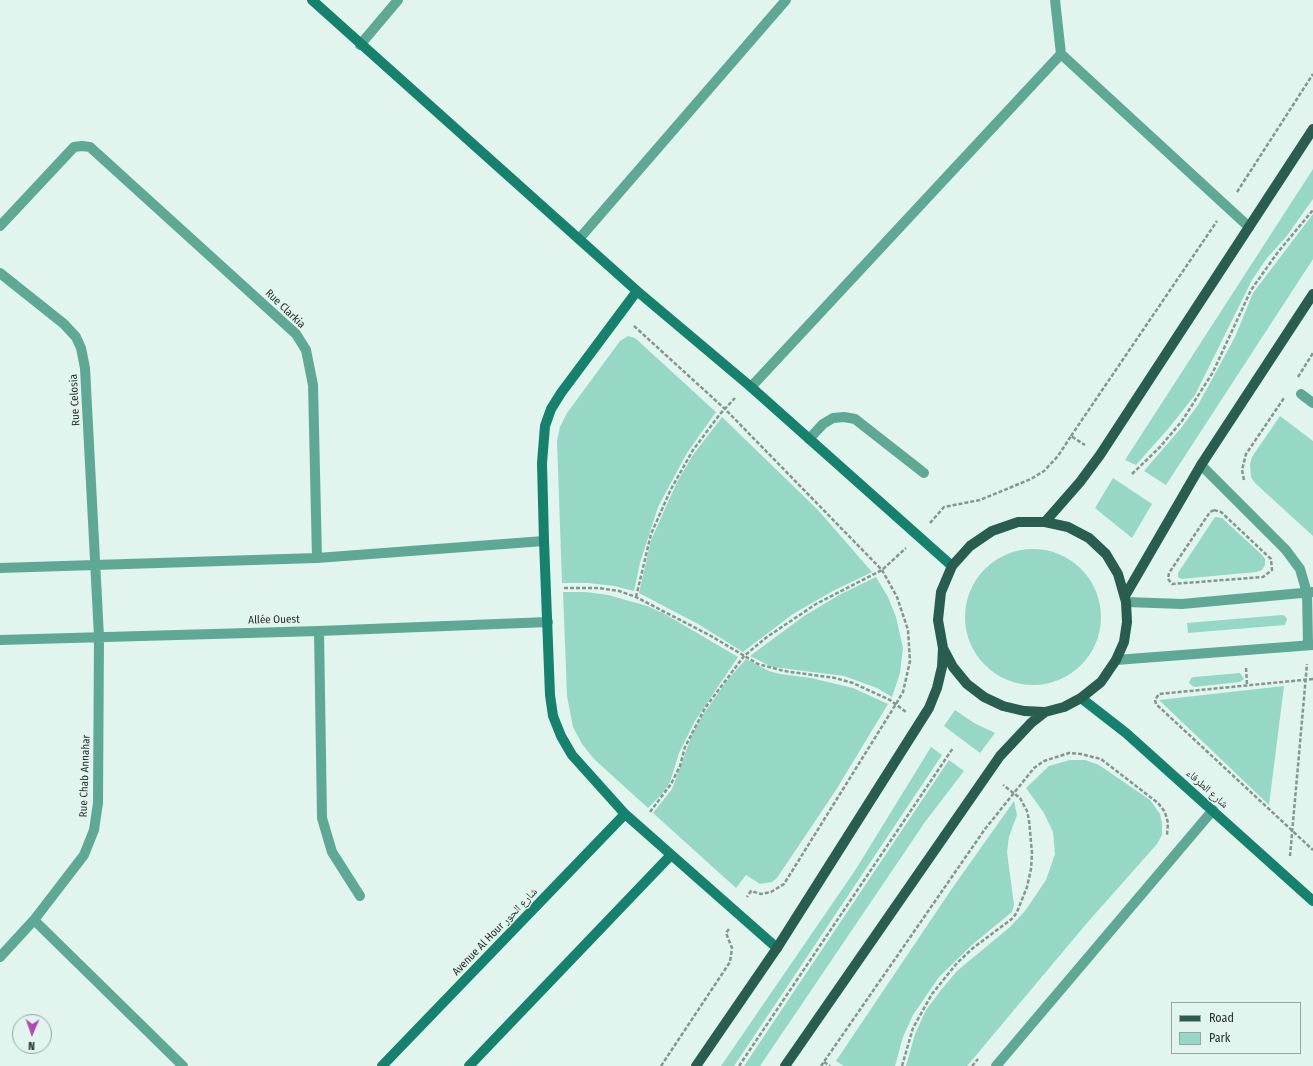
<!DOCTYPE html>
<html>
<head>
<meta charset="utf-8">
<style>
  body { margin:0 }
  #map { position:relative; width:1313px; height:1066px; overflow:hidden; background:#e2f4ee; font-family:"Fira Sans Condensed",sans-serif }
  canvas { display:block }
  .legend { position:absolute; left:1171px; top:1002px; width:130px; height:52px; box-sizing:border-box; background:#e2f4ee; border:1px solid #97a4a0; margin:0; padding:5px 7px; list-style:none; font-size:12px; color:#262d2b }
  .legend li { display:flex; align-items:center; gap:8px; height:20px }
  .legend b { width:20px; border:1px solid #97a4a0 }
  .north { position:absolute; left:12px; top:1014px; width:40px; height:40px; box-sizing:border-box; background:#e2f4ee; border:1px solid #97a4a0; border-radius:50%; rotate:182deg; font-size:11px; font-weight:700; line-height:16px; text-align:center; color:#262d2b }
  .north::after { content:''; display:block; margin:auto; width:14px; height:18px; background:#ae4bb2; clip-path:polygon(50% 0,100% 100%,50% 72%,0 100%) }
</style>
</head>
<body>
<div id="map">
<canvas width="1313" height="1066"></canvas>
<ul class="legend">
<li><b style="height:5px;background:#295d50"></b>Road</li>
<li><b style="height:11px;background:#97d7c6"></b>Park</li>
</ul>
<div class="north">N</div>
</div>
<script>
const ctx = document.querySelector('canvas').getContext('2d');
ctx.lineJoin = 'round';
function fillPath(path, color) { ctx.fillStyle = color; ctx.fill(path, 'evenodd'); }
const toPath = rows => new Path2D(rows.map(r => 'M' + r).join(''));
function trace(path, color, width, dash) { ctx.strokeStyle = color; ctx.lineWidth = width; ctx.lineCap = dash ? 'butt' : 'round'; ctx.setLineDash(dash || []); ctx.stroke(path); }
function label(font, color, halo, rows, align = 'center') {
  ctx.font = font + ' "Fira Sans Condensed","Noto Naskh Arabic",sans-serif'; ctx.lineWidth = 3; ctx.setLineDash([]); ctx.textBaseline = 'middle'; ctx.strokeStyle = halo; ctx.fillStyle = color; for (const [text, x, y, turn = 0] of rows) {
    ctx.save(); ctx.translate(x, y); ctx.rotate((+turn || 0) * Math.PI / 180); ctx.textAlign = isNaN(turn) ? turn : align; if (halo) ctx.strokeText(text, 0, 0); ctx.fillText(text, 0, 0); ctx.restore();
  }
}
const green = toPath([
  [1313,169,1313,199,1286,237,1267,258,1252,280,1195,395,1168,429,1136,465,1125,460],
  [1313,214,1313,259,1166,485,1144,471,1181,428,1198,405,1235,337,1253,293],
  [628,336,635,338,716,412,687,453,658,507,640,563,634,591,614,586,588,583,562,583,557,441,560,427,567,413,620,341],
  [1280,416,1313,441,1313,536,1255,483,1251,477,1250,464,1252,457],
  [722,417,818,510,872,572,831,592,793,614,743,652,698,624,639,593,651,540,677,482,693,455],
  [1113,478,1152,504,1132,538,1095,508],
  [1215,517,1222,518,1261,554,1265,559,1265,565,1262,570,1256,572,1181,579,1178,577,1178,573],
  '965 617a68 68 0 1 1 136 0a68 68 0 1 1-136 0Z',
  [876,577,888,597,896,617,903,648,900,673,892,697,877,688,844,676,772,667,750,656,804,616,839,595],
  [563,592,586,592,608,595,647,606,663,613,738,657,695,721,679,753,670,782,662,794,648,808,594,759,582,744,573,727,567,696],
  [1282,615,1285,616,1287,619,1285,625,1188,633,1187,623],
  [746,659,769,671,780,674,811,678,853,688,888,704,836,790,777,878,772,882,760,884,746,875,736,888,653,813,672,789,692,735,702,716,729,678],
  [1240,673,1244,679,1240,682,1194,687,1189,683,1191,678,1194,677],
  [1284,686,1269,805,1159,700],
  [955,710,974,723,995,733,980,753,944,726],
  [931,747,942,755,734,1066,721,1066,856,869],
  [949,760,964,771,925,822,760,1066,744,1066],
  [1070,760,1085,760,1099,765,1150,800,1160,814,1162,824,1162,835,1157,844,1087,923,967,1066,906,1066,915,1034,926,1010,941,990,957,971,1010,927,1025,911,1046,880,1055,854,1053,832,1044,813,1026,788,1049,766],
  [1014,801,1017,815,1009,837,1007,852,1014,905,1012,912,973,944,939,977,913,1015,903,1037,895,1066,844,1066,836,1061,951,890]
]);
const path = toPath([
  [1237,192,1313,74],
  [634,326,725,409,882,570,897,597,908,630,910,661,903,692,896,704,784,884,771,892,761,894,751,891,747,897],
  [1298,377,1313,353],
  [1071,436,1217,221],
  [1132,474,1160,447,1182,421,1213,372,1251,290,1278,252,1313,210],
  [1244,480,1242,470,1246,454,1284,398],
  [1214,510,1221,512,1271,559,1272,570,1263,577,1172,584,1168,579,1169,573,1210,512,1214,510],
  [930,523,944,507,980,500,1031,479,1044,471,1058,456,1071,436,1085,445],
  [564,588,598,588,619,591,636,597,711,636,758,664,784,671,835,678,853,683,890,700,906,712],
  [636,597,651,534,671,489,693,450,720,414,735,398],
  [1246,668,1247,685],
  [1313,679,1159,694,1155,700,1156,704,1313,850],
  [650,812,671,784,680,766,685,747,705,708,744,656,767,637,816,604,882,570,906,548],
  [1290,856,1307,664],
  [824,1062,830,1066],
  [661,1066,730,962,732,948,726,933,729,929],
  [739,1066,953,748],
  [821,1066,985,829,1034,768,1044,761,1069,753,1081,754,1101,759,1158,803,1165,812,1168,823,1167,835],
  [902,1066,913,1028,932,994,957,963,973,948,1013,918,1017,912,1027,887,1031,869,1032,853,1029,820,1027,811,1020,798,1003,785],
  [972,1066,978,1059]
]);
const lane = toPath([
  [1301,394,1313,403],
  [809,439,823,424,833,418,844,417,855,419,924,473]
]);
const street = toPath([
  [1055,0,1061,54,1249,227],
  [360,45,398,0],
  [0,226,74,147,82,146,90,147,296,334,306,350,313,385,317,558],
  [579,239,786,0],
  [0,273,64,324,76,337,81,348,85,368,99,637,98,803,94,830,84,855,34,920,0,957],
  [751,387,1061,54],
  [1201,465,1286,550,1300,569,1307,593,1308,645],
  [0,568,317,558,544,541],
  [1126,602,1182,604,1313,592],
  [319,631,322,818,332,852,360,896],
  [0,640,319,631,548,622],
  [1116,660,1313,645],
  [34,920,183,1066],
  [996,1066,1213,810]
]);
const secondary = toPath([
  [312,0,637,291,751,387,952,566],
  [637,291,561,393,551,409,545,426,542,463,544,541,550,695,553,716,561,736,572,755,625,814,777,948],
  [1081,698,1126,733,1313,901],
  [382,1066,625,814],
  [469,1066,671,855]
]);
const primary = toPath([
  [1045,522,1080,482,1100,455,1313,129],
  [1125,596,1201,465,1313,294],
  [696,1066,777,948,929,708,937,688,942,667,943,648,938,620,941,592,952,566,970,546,992,531,1018,522,1045,522,1068,527,1089,538,1106,554,1118,574,1126,602,1127,622,1124,642,1116,660,1101,682,1081,698,1064,707,1045,712,1024,711,1003,706,984,697,967,684,953,667,943,648],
  [785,1066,1000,756,1031,723,1045,712]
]);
const streetNames = [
  ["Rue Clarkia",285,309,44],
  ["Rue Celosia",75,400,-93],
  ["Allée Ouest",274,620,-1],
  ["Rue Chab Annahar",85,776,-88],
  ["شارع الطرفاء",1207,789,42],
  ["Avenue Al Hour شارع الحور",495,932,-46]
];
fillPath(green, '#97d7c6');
trace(path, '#879490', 2.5, [4, 2]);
trace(lane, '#5fa896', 10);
trace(street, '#5fa896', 10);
trace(secondary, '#16816c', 10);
trace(primary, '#295d50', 10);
label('11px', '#262d2b', '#e2f4ee', streetNames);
</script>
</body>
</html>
